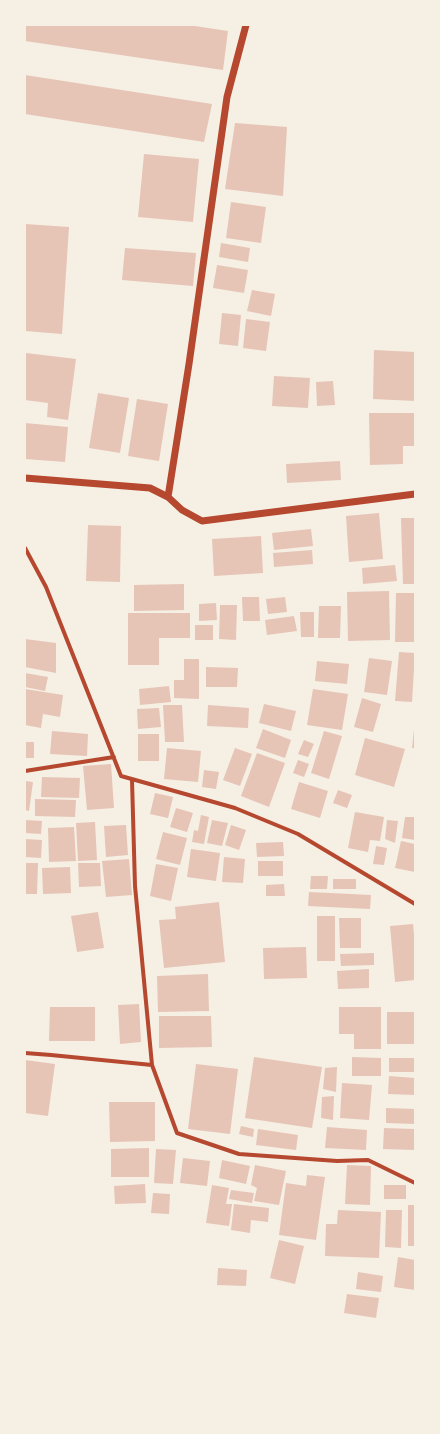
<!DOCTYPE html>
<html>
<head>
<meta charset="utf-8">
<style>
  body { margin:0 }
  #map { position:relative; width:440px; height:1434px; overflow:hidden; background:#f6efe4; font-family:Arial,sans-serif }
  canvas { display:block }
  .frame { position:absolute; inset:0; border:26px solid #f6efe4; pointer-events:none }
</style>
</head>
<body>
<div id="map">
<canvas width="440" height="1434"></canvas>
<div class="frame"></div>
</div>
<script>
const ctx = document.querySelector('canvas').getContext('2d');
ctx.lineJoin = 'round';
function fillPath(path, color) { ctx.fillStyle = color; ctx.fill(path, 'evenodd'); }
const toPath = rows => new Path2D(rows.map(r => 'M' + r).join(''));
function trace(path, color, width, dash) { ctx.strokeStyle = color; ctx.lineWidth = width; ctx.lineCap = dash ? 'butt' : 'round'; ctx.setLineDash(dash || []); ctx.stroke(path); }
const building = toPath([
  [25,25,188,25,228,31,223,70,25,41],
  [25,75,212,104,204,142,25,114],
  [235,123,287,127,283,196,225,189],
  [144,154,199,159,193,222,138,217],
  [231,202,266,207,261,243,226,238],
  [25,224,69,227,62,334,25,331],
  [221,243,250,248,248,262,219,257],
  [125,248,196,253,193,286,122,280],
  [217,265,248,270,244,293,213,288],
  [252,290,275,294,271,316,247,311],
  [222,313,241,315,238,346,219,344],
  [246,319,270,322,266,351,243,348],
  [374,350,415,352,415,401,373,399],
  [26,353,76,359,68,420,47,417,48,403,25,400],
  [274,376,310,378,308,408,272,406],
  [333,381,335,405,317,406,316,382],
  [98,393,129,398,120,453,89,448],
  [137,399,168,404,159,461,128,456],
  [369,413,415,413,415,446,403,446,403,464,370,465],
  [25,423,68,427,65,462,25,459],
  [340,461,341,480,287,483,286,464],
  [379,513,383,559,349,562,346,516],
  [401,518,415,518,415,584,403,584],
  [88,525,121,526,120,582,86,581],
  [311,529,313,546,274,550,272,533],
  [261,536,263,573,214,576,212,539],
  [312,550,313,564,274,567,273,553],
  [395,565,397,581,363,584,362,568],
  [184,584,184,610,134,611,134,585],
  [389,591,390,640,348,641,347,592],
  [396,593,415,593,415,642,395,642],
  [242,597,259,597,260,621,243,621],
  [285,597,287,612,268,614,266,599],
  [216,603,217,620,199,621,199,604],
  [220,605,237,605,236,640,219,639],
  [319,606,341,606,340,638,318,638],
  [300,612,314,612,314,637,301,637],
  [128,613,190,613,190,638,159,638,159,665,128,665],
  [294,616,297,631,267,635,265,620],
  [195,625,213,625,213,640,195,640],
  [25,639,56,643,56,673,25,667],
  [399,652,415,653,412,702,395,701],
  [369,658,392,661,387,695,364,692],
  [184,659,199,659,199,699,174,698,174,680,184,680],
  [317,661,349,664,347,684,315,681],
  [206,667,238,668,237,687,206,687],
  [25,673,48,677,45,691,25,687],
  [169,686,171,702,140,705,139,689],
  [25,689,63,695,60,717,43,714,41,728,25,725],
  [313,689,348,694,342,730,307,725],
  [362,698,381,704,373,732,354,727],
  [264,704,296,711,291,731,259,723],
  [163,705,182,705,184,742,165,742],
  [208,705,249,708,248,728,207,726],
  [159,708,161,727,138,729,137,709],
  [263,729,291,740,285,758,256,748],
  [414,729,415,729,415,748,412,748],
  [52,731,88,734,87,756,50,754],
  [324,731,342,736,329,779,311,773],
  [138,734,159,734,159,761,138,761],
  [365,738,405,749,394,787,355,775],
  [304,740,314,744,308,757,298,754],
  [25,742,34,742,34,758,25,758],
  [167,748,201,751,198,782,164,779],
  [235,748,252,754,240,786,223,780],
  [257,753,285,763,269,807,241,796],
  [298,760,309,764,304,777,293,773],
  [111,764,114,808,87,810,83,766],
  [204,770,219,772,216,789,202,787],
  [42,777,80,778,79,798,41,797],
  [25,781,33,782,29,811,25,810],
  [299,782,328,791,320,818,291,809],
  [338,790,352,795,347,808,333,803],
  [155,793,173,797,168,818,150,814],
  [35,799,76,800,75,817,35,816],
  [176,808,193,813,187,832,170,827],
  [355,812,384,817,380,841,370,840,368,852,348,848],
  [201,815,209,817,204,844,192,842,194,830,198,831],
  [405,817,415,817,415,840,402,838],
  [25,820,42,821,41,834,25,833],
  [212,820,228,823,222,846,207,843],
  [387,820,398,821,395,843,385,839],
  [95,822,97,860,78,861,76,823],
  [126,825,128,855,106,857,104,826],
  [231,825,246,830,239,850,225,845],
  [74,827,76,861,49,862,48,828],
  [163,832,187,838,180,865,156,859],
  [25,839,42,840,41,858,25,857],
  [401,841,415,844,415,872,395,868],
  [283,842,284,856,257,857,256,843],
  [376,846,387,848,384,865,373,864],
  [191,849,220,853,216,881,187,877],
  [224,857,245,859,243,883,222,882],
  [129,859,132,895,106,897,102,861],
  [258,861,283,861,283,876,258,876],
  [25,863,38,863,37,894,25,894],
  [78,863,100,863,101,886,79,887],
  [156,864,178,868,171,901,150,896],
  [70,867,71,893,43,894,42,868],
  [311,876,328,876,327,889,310,889],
  [333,879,356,879,356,889,333,889],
  [284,884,285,896,266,896,266,885],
  [309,892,371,895,370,909,308,906],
  [219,902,225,962,164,968,159,920,176,919,175,907],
  [98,912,104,948,77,952,71,916],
  [317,916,335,916,335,961,317,961],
  [339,918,361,918,361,948,340,948],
  [413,924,415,945,415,980,395,982,390,926],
  [306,947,307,978,264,979,263,948],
  [374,953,374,965,341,966,340,954],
  [369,969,369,988,338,989,337,971],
  [208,974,209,1011,158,1012,157,976],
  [139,1004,141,1042,120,1044,118,1005],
  [50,1007,95,1007,95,1041,49,1041],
  [339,1007,381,1007,381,1049,354,1049,354,1034,339,1034],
  [387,1012,415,1012,415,1044,387,1044],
  [159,1016,211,1016,212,1047,159,1048],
  [254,1057,322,1067,312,1128,245,1118],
  [352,1057,381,1058,381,1076,352,1076],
  [389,1058,415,1058,415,1072,389,1072],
  [25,1060,55,1064,48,1116,25,1113],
  [196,1064,238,1069,230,1134,188,1129],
  [337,1067,336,1092,323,1089,325,1068],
  [389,1076,415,1078,415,1095,388,1094],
  [342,1083,372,1085,369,1120,340,1118],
  [334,1096,333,1120,321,1118,322,1097],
  [109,1102,155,1102,155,1141,110,1142],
  [386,1108,415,1109,415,1124,386,1123],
  [241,1126,254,1129,253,1137,239,1134],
  [327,1127,367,1130,366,1150,325,1148],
  [384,1128,415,1129,415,1150,383,1149],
  [258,1129,298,1135,296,1150,256,1145],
  [149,1148,149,1177,111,1177,111,1149],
  [156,1149,176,1150,173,1184,154,1183],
  [183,1158,210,1161,207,1186,180,1183],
  [222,1160,250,1166,246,1184,219,1178],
  [255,1165,286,1171,279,1205,254,1201,257,1188,251,1185],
  [347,1165,371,1166,370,1205,345,1204],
  [307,1175,325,1177,316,1240,279,1235,286,1183,306,1186],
  [145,1184,146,1203,115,1204,114,1186],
  [212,1185,229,1188,226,1204,232,1204,229,1226,206,1223],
  [384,1185,406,1185,406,1199,384,1199],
  [231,1190,254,1193,252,1203,229,1199],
  [153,1193,170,1194,169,1214,151,1213],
  [234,1204,269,1208,268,1222,251,1220,250,1233,231,1230],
  [408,1205,415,1205,415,1246,408,1246],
  [338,1210,381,1212,379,1258,325,1256,326,1224,337,1224],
  [386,1210,402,1210,401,1248,385,1247],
  [279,1240,304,1246,295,1284,270,1278],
  [398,1257,415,1260,415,1290,394,1287],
  [218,1268,247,1270,246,1286,217,1285],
  [358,1272,383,1276,381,1292,356,1289],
  [347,1294,379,1298,376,1318,344,1313]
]);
const minor = toPath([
  [25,548,46,587,121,776,235,808,298,834,415,904],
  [25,771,114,757],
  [132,780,135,886,152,1065],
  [25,1053,51,1055,152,1065,177,1133,239,1154,337,1161,368,1160,415,1183]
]);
const tertiary = toPath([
  [25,478,150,488,168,497,182,510,202,521,415,494],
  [168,497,189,364,227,97,246,25]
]);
fillPath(building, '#e6c5b7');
trace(minor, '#b5482f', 4);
trace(tertiary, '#b5482f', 7);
</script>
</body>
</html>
